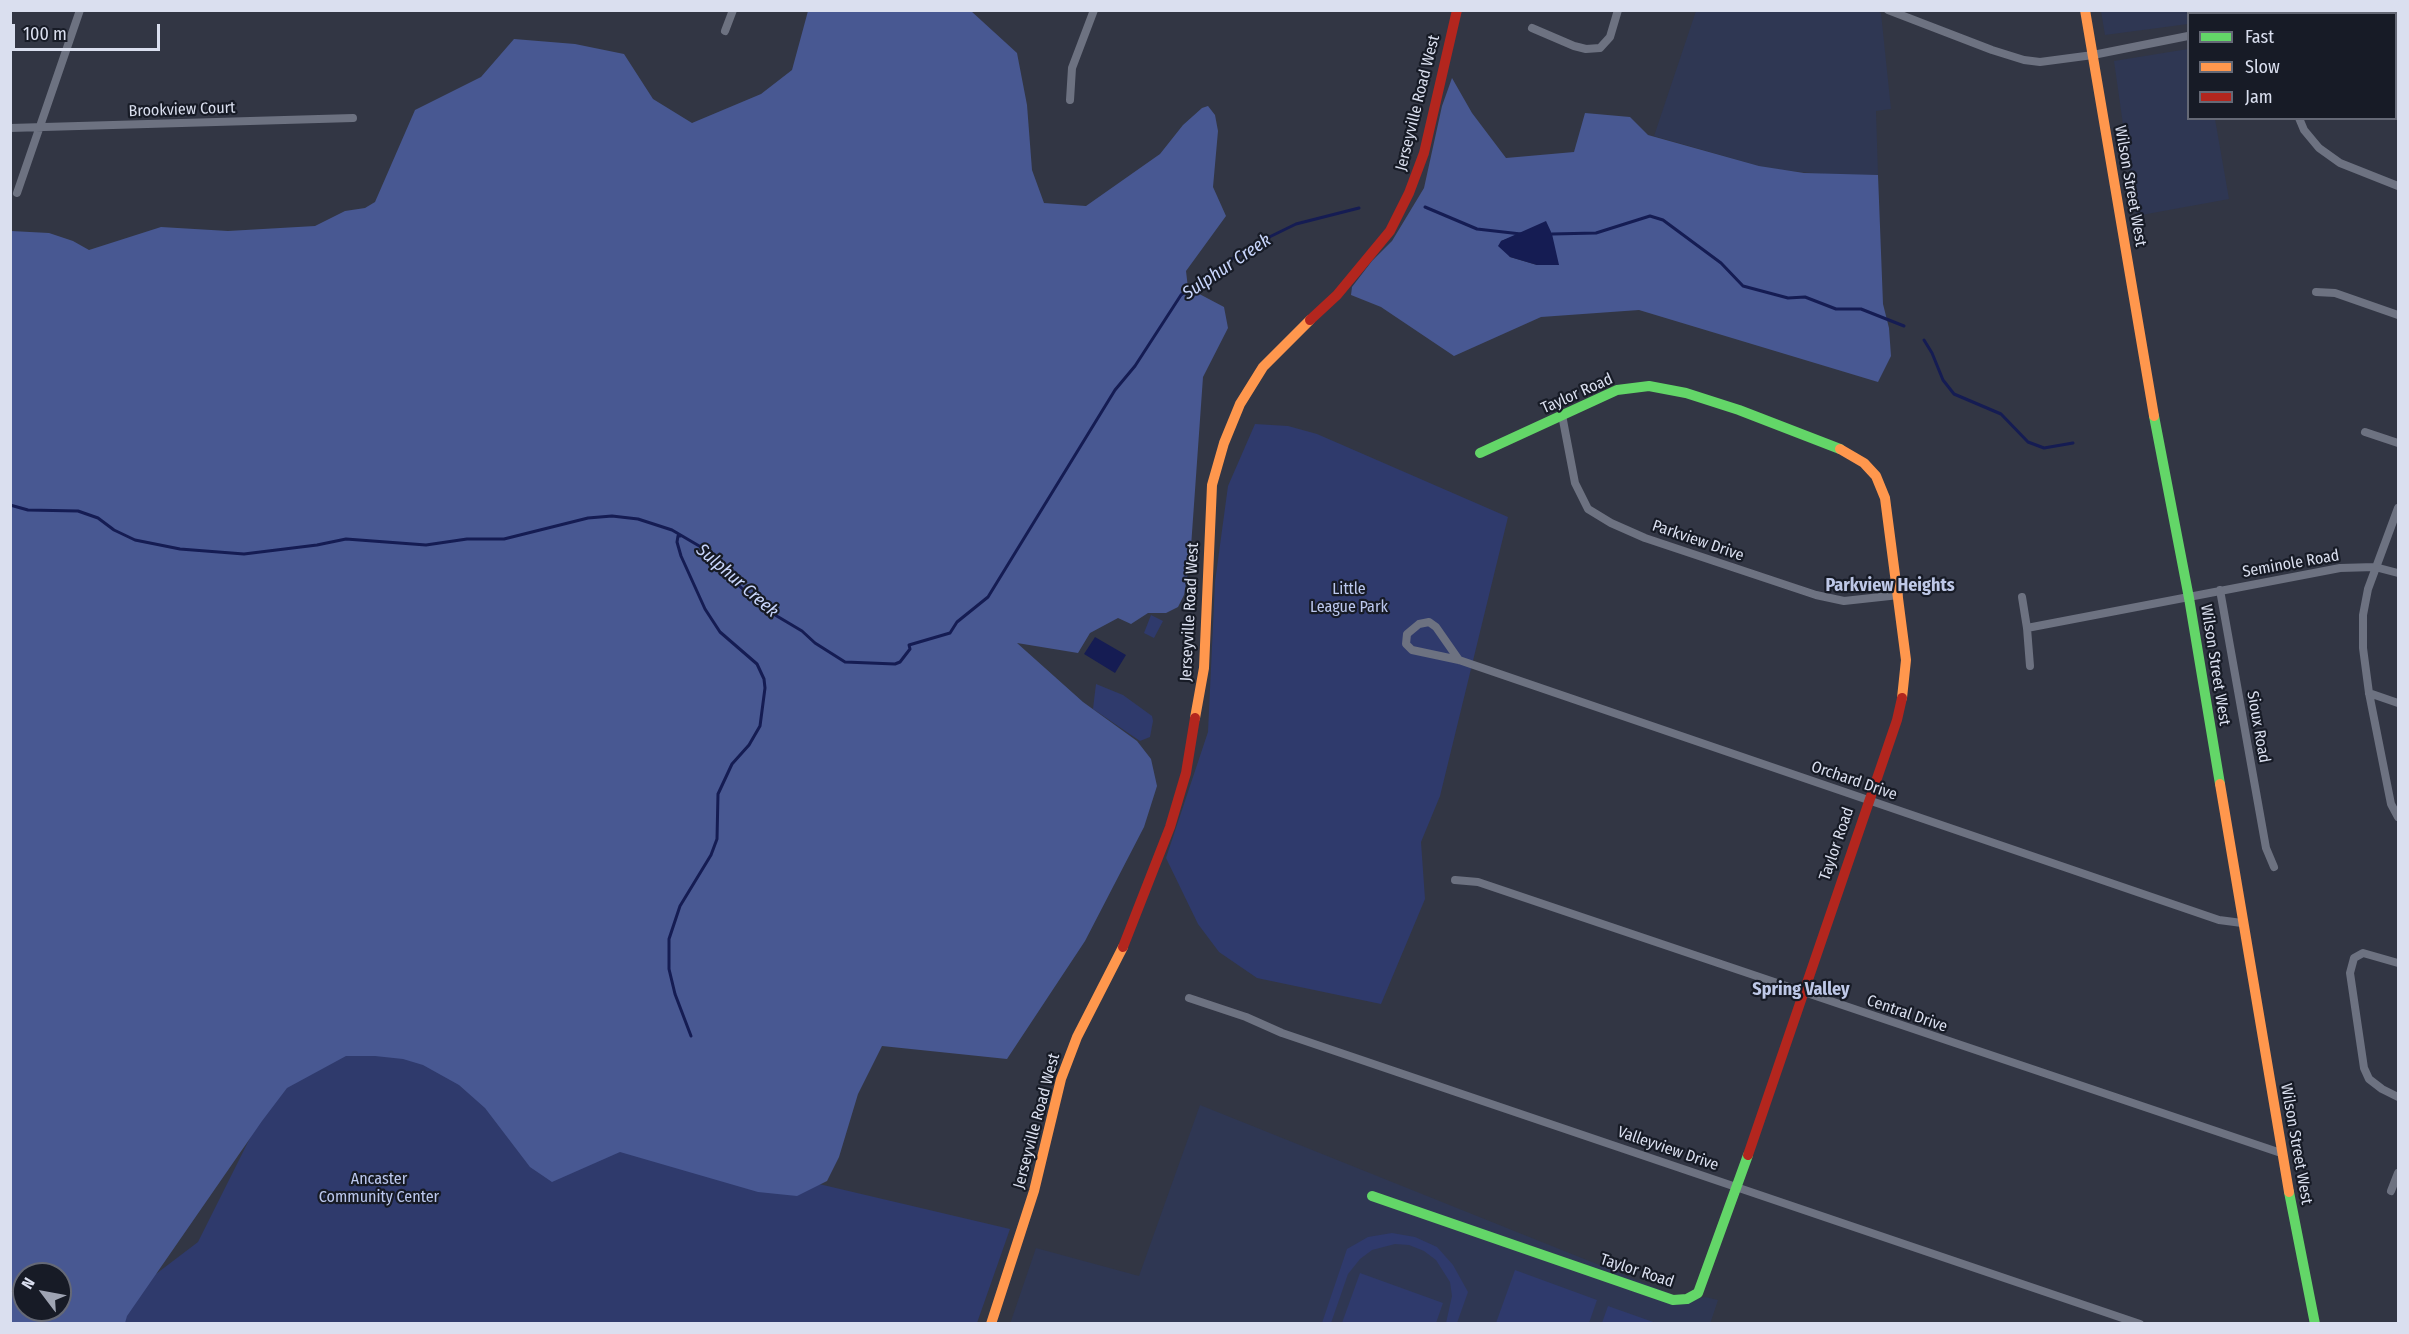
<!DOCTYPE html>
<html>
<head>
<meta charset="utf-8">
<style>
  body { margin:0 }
  #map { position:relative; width:2409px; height:1334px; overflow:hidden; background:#323644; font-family:"Fira Sans Condensed",sans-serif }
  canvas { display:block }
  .frame { position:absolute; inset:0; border:12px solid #dadfef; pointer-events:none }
  .legend { position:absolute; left:2187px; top:12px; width:210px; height:108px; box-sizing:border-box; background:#171b26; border:2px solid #656976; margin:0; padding:8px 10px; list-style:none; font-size:18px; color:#dadfef }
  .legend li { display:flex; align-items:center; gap:12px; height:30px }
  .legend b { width:30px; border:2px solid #656976 }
  .north { position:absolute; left:12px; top:1262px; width:60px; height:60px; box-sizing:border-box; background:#171b26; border:2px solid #656976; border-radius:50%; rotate:302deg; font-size:16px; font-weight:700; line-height:24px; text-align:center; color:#dadfef }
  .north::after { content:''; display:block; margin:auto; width:21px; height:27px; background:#9fa4b3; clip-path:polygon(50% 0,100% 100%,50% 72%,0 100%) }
  .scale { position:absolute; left:12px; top:24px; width:148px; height:27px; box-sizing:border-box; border:3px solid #dadfef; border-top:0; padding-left:8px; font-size:18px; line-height:21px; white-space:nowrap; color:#dadfef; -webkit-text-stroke:4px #171b26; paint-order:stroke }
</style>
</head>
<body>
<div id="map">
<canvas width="2409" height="1334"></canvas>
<div class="frame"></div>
<ul class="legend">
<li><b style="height:8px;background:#63d668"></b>Fast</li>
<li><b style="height:8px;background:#ff974d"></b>Slow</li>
<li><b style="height:8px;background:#b3261e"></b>Jam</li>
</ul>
<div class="north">N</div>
<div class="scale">100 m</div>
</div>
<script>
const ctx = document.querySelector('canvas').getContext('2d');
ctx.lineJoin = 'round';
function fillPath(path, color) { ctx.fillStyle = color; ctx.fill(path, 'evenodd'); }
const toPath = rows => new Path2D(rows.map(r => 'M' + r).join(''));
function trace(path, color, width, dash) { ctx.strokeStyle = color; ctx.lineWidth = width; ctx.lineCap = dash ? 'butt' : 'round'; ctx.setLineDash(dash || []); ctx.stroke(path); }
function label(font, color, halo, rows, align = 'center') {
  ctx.font = font + ' "Fira Sans Condensed",sans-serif'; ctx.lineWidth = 4.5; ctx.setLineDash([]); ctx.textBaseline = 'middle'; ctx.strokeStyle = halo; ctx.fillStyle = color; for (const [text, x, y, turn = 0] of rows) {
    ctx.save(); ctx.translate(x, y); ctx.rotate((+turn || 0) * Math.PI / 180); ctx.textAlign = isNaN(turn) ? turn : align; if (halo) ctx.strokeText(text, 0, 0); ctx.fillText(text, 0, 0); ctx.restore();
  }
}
const built = toPath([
  [1875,10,1881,13,1891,109,1876,111,1878,175,1835,175,1781,170,1759,166,1654,136,1696,11],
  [2101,11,2101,10,2265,11,2251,14,2188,14,2188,24,2105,35],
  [2188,49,2188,118,2215,119,2229,199,2136,216,2114,61],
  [1200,1105,1689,1301,1705,1297,1718,1300,1710,1324,1010,1324,1036,1248,1139,1276]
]);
const green = toPath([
  [1255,424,1288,426,1317,434,1508,517,1440,796,1421,842,1425,899,1381,1004,1257,978,1219,952,1198,924,1166,858,1208,732,1215,582,1228,486],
  [1151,615,1163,621,1154,638,1144,633],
  [1096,684,1123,695,1152,716,1153,721,1150,737,1140,741,1093,709],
  [310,1018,632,1140,1010,1229,977,1323,119,1324,123,1299,198,1242],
  [1392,1233,1415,1237,1437,1247,1453,1265,1468,1292,1457,1323,1446,1323,1452,1296,1450,1282,1436,1260,1424,1251,1409,1245,1395,1244,1372,1250,1360,1259,1348,1274,1331,1323,1322,1323,1347,1249,1368,1237],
  [1515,1270,1597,1300,1589,1323,1496,1323],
  [1360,1273,1443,1303,1436,1323,1342,1323],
  [1608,1306,1656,1323,1602,1323]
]);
const forest = toPath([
  [808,11,971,11,1017,53,1027,105,1032,170,1044,203,1086,206,1160,154,1183,125,1202,108,1208,106,1215,115,1218,131,1213,187,1226,216,1186,271,1188,288,1224,307,1228,328,1203,377,1190,561,1184,595,1178,607,1166,613,1148,613,1131,624,1118,618,1090,633,1078,653,1017,643,1083,702,1137,741,1151,759,1157,786,1144,827,1085,941,1007,1059,882,1046,858,1094,839,1157,827,1181,797,1196,758,1192,620,1152,552,1182,530,1167,485,1108,459,1085,423,1065,403,1059,375,1056,346,1056,287,1088,262,1121,127,1316,125,1323,11,1323,11,231,49,233,73,241,89,250,161,227,228,231,315,226,345,211,365,208,375,202,415,110,481,77,514,39,575,44,624,54,653,99,692,123,761,94,792,70],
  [24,1274,60,1274,60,1310,24,1310],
  [1452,78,1472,113,1506,158,1574,152,1585,113,1630,117,1648,135,1759,166,1804,173,1878,175,1883,304,1889,328,1891,356,1878,382,1639,310,1541,317,1454,356,1381,307,1351,295,1352,287,1372,261,1392,241,1424,188,1442,106],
  [1521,234,1559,265,1537,265,1510,257,1501,241]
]);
const water = toPath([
  [1546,221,1552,234,1559,265,1537,265,1510,257,1498,246,1501,241],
  [1095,637,1126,655,1115,673,1084,654]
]);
const stream = toPath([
  [1425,207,1477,229,1521,234],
  [1552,234,1596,233,1650,216,1663,220,1721,263,1743,286,1788,298,1805,297,1836,309,1861,309,1904,326],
  [1924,340,1932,353,1943,380,1954,394,2001,414,2028,442,2044,448,2073,443],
  [10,505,28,510,78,511,98,518,114,530,135,540,180,549,244,554,317,545,346,539,426,545,467,539,504,539,588,518,612,516,638,519,672,530,706,550,736,583,765,609,802,631,815,643,845,662,895,664,900,662,910,649,909,645,950,633,957,622,988,597,1115,390,1135,366,1181,295,1201,279,1255,244,1296,224,1359,208],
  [680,536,678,536,677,542,681,556,705,609,720,632,757,664,764,679,765,688,760,726,749,745,732,764,718,794,717,839,711,855,680,906,669,939,669,969,675,994,691,1036]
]);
const street = toPath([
  [1888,10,1992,50,2024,60,2040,62,2093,55,2188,36],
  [2319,14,2320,10],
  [1532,28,1574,46,1586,49,1600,48,1610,37,1618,10],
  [725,31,733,10],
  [1070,100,1072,68,1094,10],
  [2299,118,2304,130,2319,148,2340,163,2398,186],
  [10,128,353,118],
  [17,193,80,10],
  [2316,292,2335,293,2398,315],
  [1562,415,1575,483,1588,509,1611,523,1645,538,1816,595,1844,601,1899,595],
  [2365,432,2398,443],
  [2398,508,2368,589,2363,615,2363,648,2369,693,2391,804,2398,817],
  [2220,590,2266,848,2274,867],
  [2022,597,2027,628],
  [1459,660,1436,627,1429,622,1419,624,1407,634,1406,644,1412,650,1459,660,2219,920,2242,923],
  [2030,666,2027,628,2340,568,2375,567,2398,573],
  [2369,693,2398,703],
  [1455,880,1478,882,2281,1153],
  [2398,963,2363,953,2354,958,2350,973,2364,1068,2369,1079,2382,1089,2398,1097],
  [1189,998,1246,1017,1282,1033,2140,1324],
  [2391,1191,2398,1173]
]);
const fast = toPath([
  [2154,416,2189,598,2220,784],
  [1480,453,1617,390,1649,386,1686,393,1739,410,1840,449],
  [2289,1192,2315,1324],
  [1372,1196,1673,1300,1687,1299,1698,1293,1748,1155]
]);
const slow = toPath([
  [2085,10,2154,416],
  [1840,449,1864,463,1876,476,1885,498,1906,660,1902,698],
  [1195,718,1204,668,1212,485,1224,443,1240,404,1263,367,1310,320],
  [2220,784,2289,1192],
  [991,1324,1034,1191,1061,1079,1077,1037,1123,947]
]);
const jam = toPath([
  [1310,320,1337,295,1390,231,1409,193,1424,153,1457,10],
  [1123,947,1170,827,1186,773,1195,718],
  [1748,1155,1897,720,1902,698]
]);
const streetNames = [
  ["Jerseyville Road West",1418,103,-76],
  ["Brookview Court",182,110,-2],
  ["Wilson Street West",2130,186,80],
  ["Taylor Road",1577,394,-24],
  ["Parkview Drive",1698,541,19],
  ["Seminole Road",2291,564,-10],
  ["Jerseyville Road West",1190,612,-87],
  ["Wilson Street West",2215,665,81],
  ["Sioux Road",2258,727,80],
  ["Orchard Drive",1854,781,19],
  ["Taylor Road",1837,844,-71],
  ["Central Drive",1907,1014,19],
  ["Jerseyville Road West",1037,1121,-75],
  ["Wilson Street West",2296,1144,80],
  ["Valleyview Drive",1668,1149,19],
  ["Taylor Road",1637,1271,18]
];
const parkNames = [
  ["Little",1349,590],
  ["League Park",1349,608],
  ["Ancaster",379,1180],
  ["Community Center",379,1198]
];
const waterNames = [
  ["Sulphur Creek",1227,267,-34],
  ["Sulphur Creek",737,581,41]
];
const neighbourhoodNames = [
  ["Parkview Heights",1890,586],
  ["Spring Valley",1801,990]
];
fillPath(built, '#2f3753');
fillPath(green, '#2f3a6c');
fillPath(forest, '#485892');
fillPath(water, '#151c53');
trace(stream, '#151c53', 3);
trace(street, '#6d7281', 8);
trace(fast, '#63d668', 10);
trace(slow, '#ff974d', 10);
trace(jam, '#b3261e', 10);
label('16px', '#dadfef', '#171b26', streetNames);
label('16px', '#bcc8ee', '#171b26', parkNames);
label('italic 18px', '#c9d6fc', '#171b26', waterNames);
label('bold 18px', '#bec8e7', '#171b26', neighbourhoodNames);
</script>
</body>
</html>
